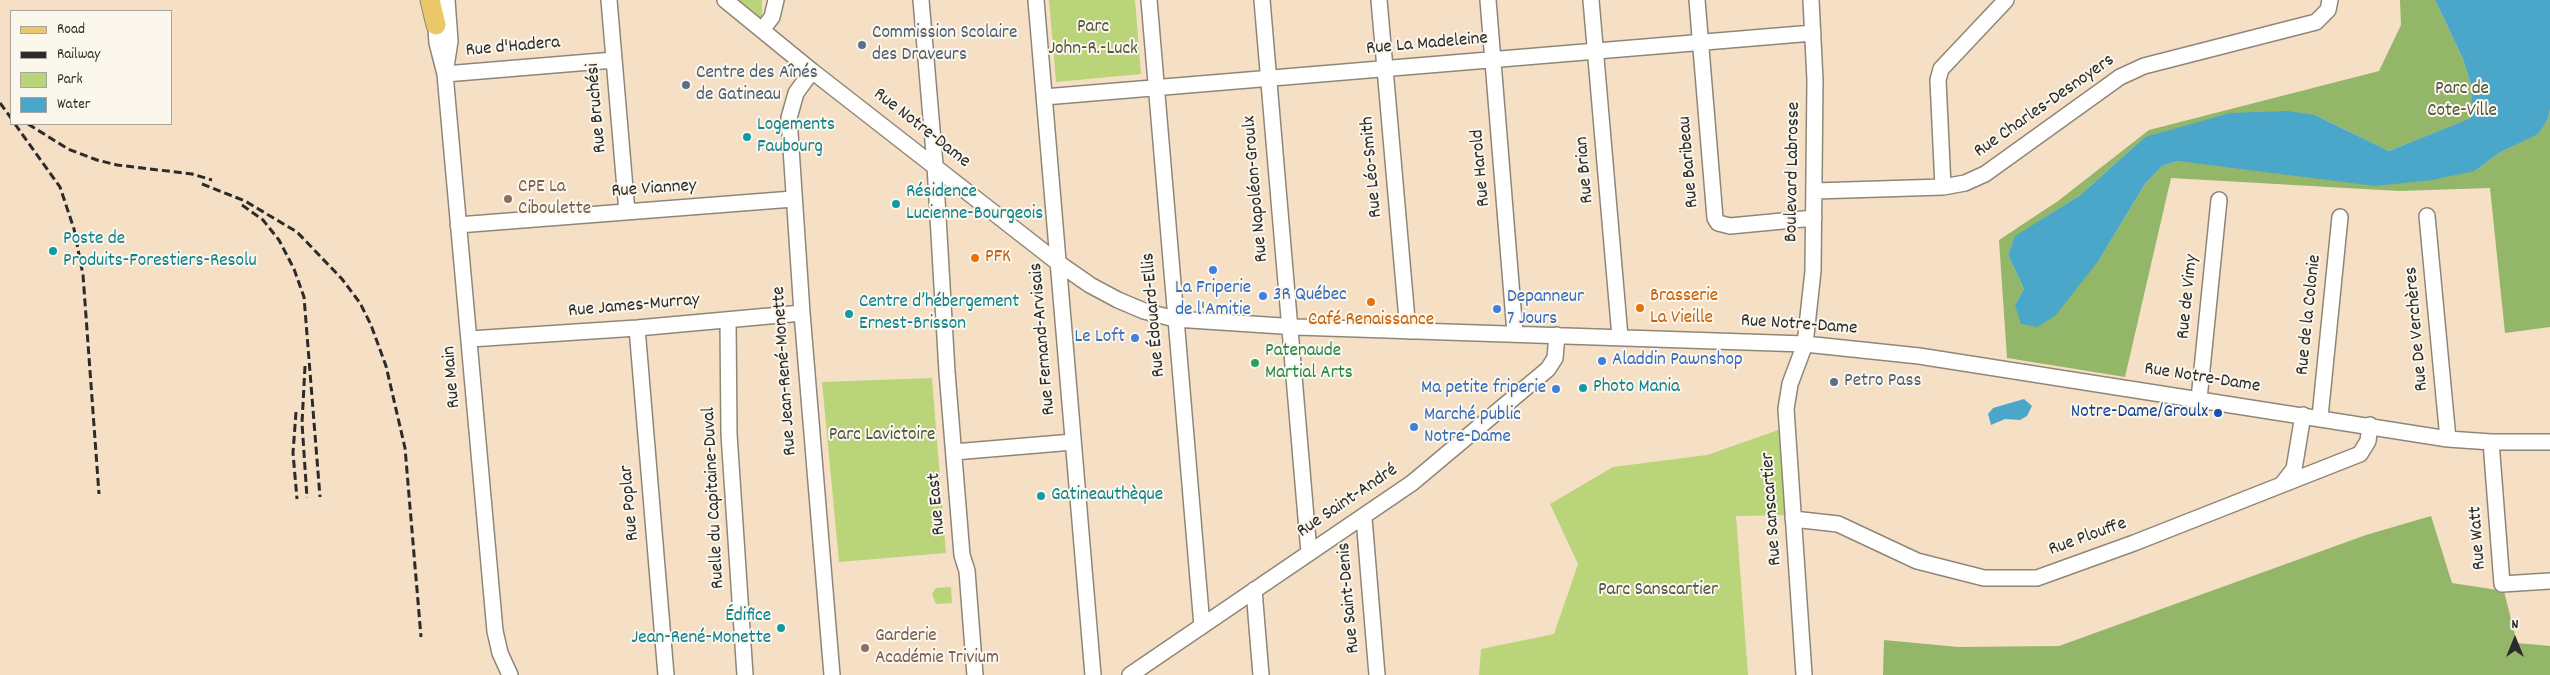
<!DOCTYPE html>
<html>
<head>
<meta charset="utf-8">
<style>
  body { margin:0 }
  #map { position:relative; width:2550px; height:675px; overflow:hidden; background:#f5e0c6; font-family:Dekko,sans-serif }
  canvas { display:block }
  .legend { position:absolute; left:10px; top:10px; width:162px; height:115px; box-sizing:border-box; background:#fbf7ec; border:1px solid #a8a59f; margin:0; padding:6px 9px; list-style:none; font-size:15px; color:#2b2b2b }
  .legend li { display:flex; align-items:center; gap:10px; height:25px }
  .legend b { width:25px; border:1px solid #a8a59f }
  .north { position:absolute; left:2490px; top:615px; width:50px; height:50px; -webkit-text-stroke:4px #fbf7ec; paint-order:stroke; rotate:0deg; font-size:14px; font-weight:700; line-height:20px; text-align:center; color:#2b2b2b }
  .north::after { content:''; display:block; margin:auto; width:18px; height:22px; background:#2b2b2b; clip-path:polygon(50% 0,100% 100%,50% 72%,0 100%) }
</style>
</head>
<body>
<div id="map">
<canvas width="2550" height="675"></canvas>
<ul class="legend">
<li><b style="height:6px;background:#eac769"></b>Road</li>
<li><b style="height:6px;background:#2b2b2b"></b>Railway</li>
<li><b style="height:14px;background:#bad479"></b>Park</li>
<li><b style="height:14px;background:#4ba7c9"></b>Water</li>
</ul>
<div class="north">N</div>
</div>
<script>
const ctx = document.querySelector('canvas').getContext('2d');
ctx.lineJoin = 'round';
function fillPath(path, color) { ctx.fillStyle = color; ctx.fill(path, 'evenodd'); }
const toPath = rows => new Path2D(rows.map(r => 'M' + r).join(''));
function trace(path, color, width, dash) { ctx.strokeStyle = color; ctx.lineWidth = width; ctx.lineCap = dash ? 'butt' : 'round'; ctx.setLineDash(dash || []); ctx.stroke(path); }
function label(font, color, halo, rows, align = 'center') {
  ctx.font = font + ' Dekko,sans-serif'; ctx.lineWidth = 4; ctx.setLineDash([]); ctx.textBaseline = 'middle'; ctx.strokeStyle = halo; ctx.fillStyle = color; for (const [text, x, y, turn = 0] of rows) {
    ctx.save(); ctx.translate(x, y); ctx.rotate((+turn || 0) * Math.PI / 180); ctx.textAlign = isNaN(turn) ? turn : align; if (halo) ctx.strokeText(text, 0, 0); ctx.fillText(text, 0, 0); ctx.restore();
  }
}
const green = toPath([
  [725,0,762,0,762,30],
  [1049,0,1135,0,1141,74,1056,82],
  [932,378,946,553,839,562,822,382],
  [1784,428,1791,515,1736,516,1748,675,1479,675,1481,649,1554,634,1578,564,1550,504,1613,467,1707,455],
  [951,587,952,603,936,604,932,594,936,588]
]);
const forest = toPath([
  [2400,0,2435,0,2463,59,2472,88,2472,118,2389,151,2315,115,2145,137,2079,196,2015,237,2008,255,2024,289,2015,305,2099,260,2145,184,2162,166,2178,161,2475,171,2499,153,2537,134,2548,119,2550,109,2550,327,2505,333,2490,188,2399,191,2171,178,2125,377,2007,358,1999,240,2058,201,2149,130,2379,71,2401,25],
  [2431,516,2452,583,2504,591,2517,643,2550,646,2550,675,1883,675,1884,640,1958,647,2059,646,2366,535]
]);
const water = toPath([
  [2435,0,2550,0,2550,109,2548,119,2538,134,2499,153,2475,171,2432,180,2375,186,2178,161,2162,166,2145,184,2099,260,2055,316,2037,327,2021,324,2015,305,2024,289,2008,255,2015,236,2079,196,2145,137,2230,113,2287,111,2315,115,2389,151,2471,118,2472,88,2463,59],
  [2024,399,2032,406,2027,416,2020,420,2005,419,1991,425,1988,414,1993,408]
]);
const minor = toPath([
  [609,0,627,212],
  [725,0,812,71,1057,262,1090,285,1118,300,1144,311,1175,319,1297,327,1805,344,1919,356,2448,439,2491,442,2550,442],
  [921,0,935,165,947,372,962,555,967,571,975,675],
  [1036,0,1093,675],
  [1149,0,1202,626],
  [1262,0,1309,553],
  [1379,0,1408,331],
  [1488,0,1515,333],
  [1591,0,1620,337],
  [1697,0,1715,218,1718,223,1730,226,1814,218],
  [435,14,437,43,445,74,495,631,500,653,510,675],
  [762,30,772,17,776,0],
  [446,67,450,41,447,0],
  [812,71,796,93,789,118,802,313,832,675],
  [445,74,614,60],
  [1044,97,1813,33],
  [1943,187,1938,80,1941,69,2006,0],
  [1815,191,1943,187,1965,183,1985,174,2120,77,2144,66,2316,22,2328,10,2330,0],
  [2427,216,2448,439],
  [458,225,793,199],
  [728,320,729,434,745,675],
  [637,328,666,675],
  [470,339,637,328,802,313],
  [2199,399,2219,200],
  [2320,417,2340,217],
  [2491,442,2502,584,2550,581],
  [954,452,1073,442],
  [2283,483,2294,469,2303,415],
  [1364,518,1377,675],
  [1793,519,1838,524,1917,561,1984,578,2037,578,2134,543,2360,454,2368,441,2370,425],
  [1254,590,1261,675],
  [1130,675,1412,483,1548,369,1555,358,1557,335],
  [1804,675,1786,409,1790,384,1805,344,1813,271,1815,80,1811,0]
]);
const major = toPath([
  [430,0,436,25]
]);
const rail = toPath([
  [0,103,11,118],
  [15,124,60,187,74,229,83,275,99,494],
  [28,124,68,149,97,160,117,165,192,174,212,180],
  [202,184,245,201,297,232,342,279,360,303,371,325,386,366,405,448,421,637],
  [242,205,263,220,279,240,294,269,304,297,320,497],
  [305,366,302,423,307,498],
  [296,412,293,453,297,499]
]);
const markers = [
  [862,45,5,"#5c6f8a"],
  [686,85,5,"#5c6f8a"],
  [747,137,5,"#0f9aa8"],
  [508,199,5,"#8d6e63"],
  [896,204,5,"#0f9aa8"],
  [53,251,5,"#0f9aa8"],
  [975,258,5,"#e8710a"],
  [1213,270,5,"#3f7fe0"],
  [1263,296,5,"#3f7fe0"],
  [1371,302,5,"#e8710a"],
  [1640,308,5,"#e8710a"],
  [1497,309,5,"#3f7fe0"],
  [849,314,5,"#0f9aa8"],
  [1135,338,5,"#3f7fe0"],
  [1602,361,5,"#3f7fe0"],
  [1255,363,5,"#2e9e5b"],
  [1834,382,5,"#5c6f8a"],
  [1583,388,5,"#0f9aa8"],
  [1556,389,5,"#3f7fe0"],
  [2218,413,5,"#1a4fb4"],
  [1414,427,5,"#3f7fe0"],
  [1041,496,5,"#0f9aa8"],
  [781,628,5,"#0f9aa8"],
  [865,648,5,"#8d6e63"]
];
const parkNames = [
  ["Parc",1093,28],
  ["John-R.-Luck",1093,50],
  ["Parc de",2462,90],
  ["Cote-Ville",2462,112],
  ["Parc Lavictoire",882,436],
  ["Parc Sanscartier",1658,591]
];
const serviceNames = [
  ["Commission Scolaire",872,34],
  ["des Draveurs",872,56],
  ["Centre des Aînés",696,74],
  ["de Gatineau",696,96],
  ["Petro Pass",1844,382]
];
const streetNames = [
  ["Rue La Madeleine",1427,45,-5],
  ["Rue d'Hadera",513,48,-5],
  ["Rue Charles-Desnoyers",2045,107,-35],
  ["Rue Bruchési",598,108,-95],
  ["Rue Notre-Dame",921,129,38],
  ["Rue Baribeau",1690,162,-95],
  ["Rue Léo-Smith",1373,167,-95],
  ["Rue Harold",1482,168,-95],
  ["Rue Brian",1586,170,-95],
  ["Boulevard Labrosse",1794,172,-89],
  ["Rue Napoléon-Groulx",1257,189,-95],
  ["Rue Vianney",654,190,-4],
  ["Rue de Vimy",2189,297,-84],
  ["Rue James-Murray",634,307,-5],
  ["Rue Édouard-Ellis",1155,315,-95],
  ["Rue de la Colonie",2310,315,-84],
  ["Rue Notre-Dame",1799,326,4],
  ["Rue De Verchères",2418,329,-95],
  ["Rue Fernand-Arvisais",1044,339,-95],
  ["Rue Jean-René-Monette",786,371,-94],
  ["Rue Main",453,377,-95],
  ["Rue Notre-Dame",2202,379,9],
  ["Ruelle du Capitaine-Duval",715,498,-93],
  ["Rue Saint-André",1348,502,-34],
  ["Rue Poplar",631,503,-95],
  ["Rue East",938,504,-95],
  ["Rue Sanscartier",1773,509,-94],
  ["Rue Plouffe",2088,538,-20],
  ["Rue Watt",2479,538,-94],
  ["Rue Saint-Denis",1350,598,-95]
];
const cultureNames = [
  ["Logements",757,126],
  ["Faubourg",757,148],
  ["Résidence",906,193],
  ["Lucienne-Bourgeois",906,215],
  ["Poste de",63,240],
  ["Produits-Forestiers-Resolu",63,262],
  ["Centre d’hébergement",859,303],
  ["Ernest-Brisson",859,325],
  ["Photo Mania",1593,388],
  ["Gatineauthèque",1051,496],
  ["Édifice",771,617,"right"],
  ["Jean-René-Monette",771,639,"right"]
];
const educationNames = [
  ["CPE La",518,188],
  ["Ciboulette",518,210],
  ["Garderie",875,637],
  ["Académie Trivium",875,659]
];
const foodNames = [
  ["PFK",985,258],
  ["Brasserie",1650,297],
  ["La Vieille",1650,319],
  ["Café Renaissance",1371,321,"center"]
];
const shopNames = [
  ["La Friperie",1213,289,"center"],
  ["de l'Amitie",1213,311,"center"],
  ["3R Québec",1273,296],
  ["Depanneur",1507,298],
  ["7 Jours",1507,320],
  ["Le Loft",1125,338,"right"],
  ["Aladdin Pawnshop",1612,361],
  ["Ma petite friperie",1546,389,"right"],
  ["Marché public",1424,416],
  ["Notre-Dame",1424,438]
];
const leisureNames = [
  ["Patenaude",1265,352],
  ["Martial Arts",1265,374]
];
const transitNames = [
  ["Notre-Dame/Groulx",2208,413]
];
fillPath(green, '#bad479');
fillPath(forest, '#93b669');
fillPath(water, '#4ba7c9');
trace(minor, '#908678', 18);
trace(major, '#908678', 21);
trace(minor, '#fff', 15);
trace(major, '#eac769', 19);
trace(rail, '#2b2b2b', 3, [8, 4]);
for (const [x, y, r, color] of markers) { const dot = new Path2D(); dot.arc(x, y, r, 0, 2 * Math.PI); ctx.fillStyle = color; ctx.fill(dot); trace(dot, '#fbf7ec', 2); }
label('19px', '#4f553e', '#fbf7ec', parkNames);
label('19px', '#4e5e75', '#fbf7ec', serviceNames, 'left');
label('19px', '#2b2b2b', '#fbf7ec', streetNames);
label('19px', '#0d838f', '#fbf7ec', cultureNames, 'left');
label('19px', '#785e54', '#fbf7ec', educationNames, 'left');
label('19px', '#c56008', '#fbf7ec', foodNames, 'left');
label('19px', '#366cbe', '#fbf7ec', shopNames, 'left');
label('19px', '#27864d', '#fbf7ec', leisureNames, 'left');
label('19px', '#164399', '#fbf7ec', transitNames, 'right');
</script>
</body>
</html>
